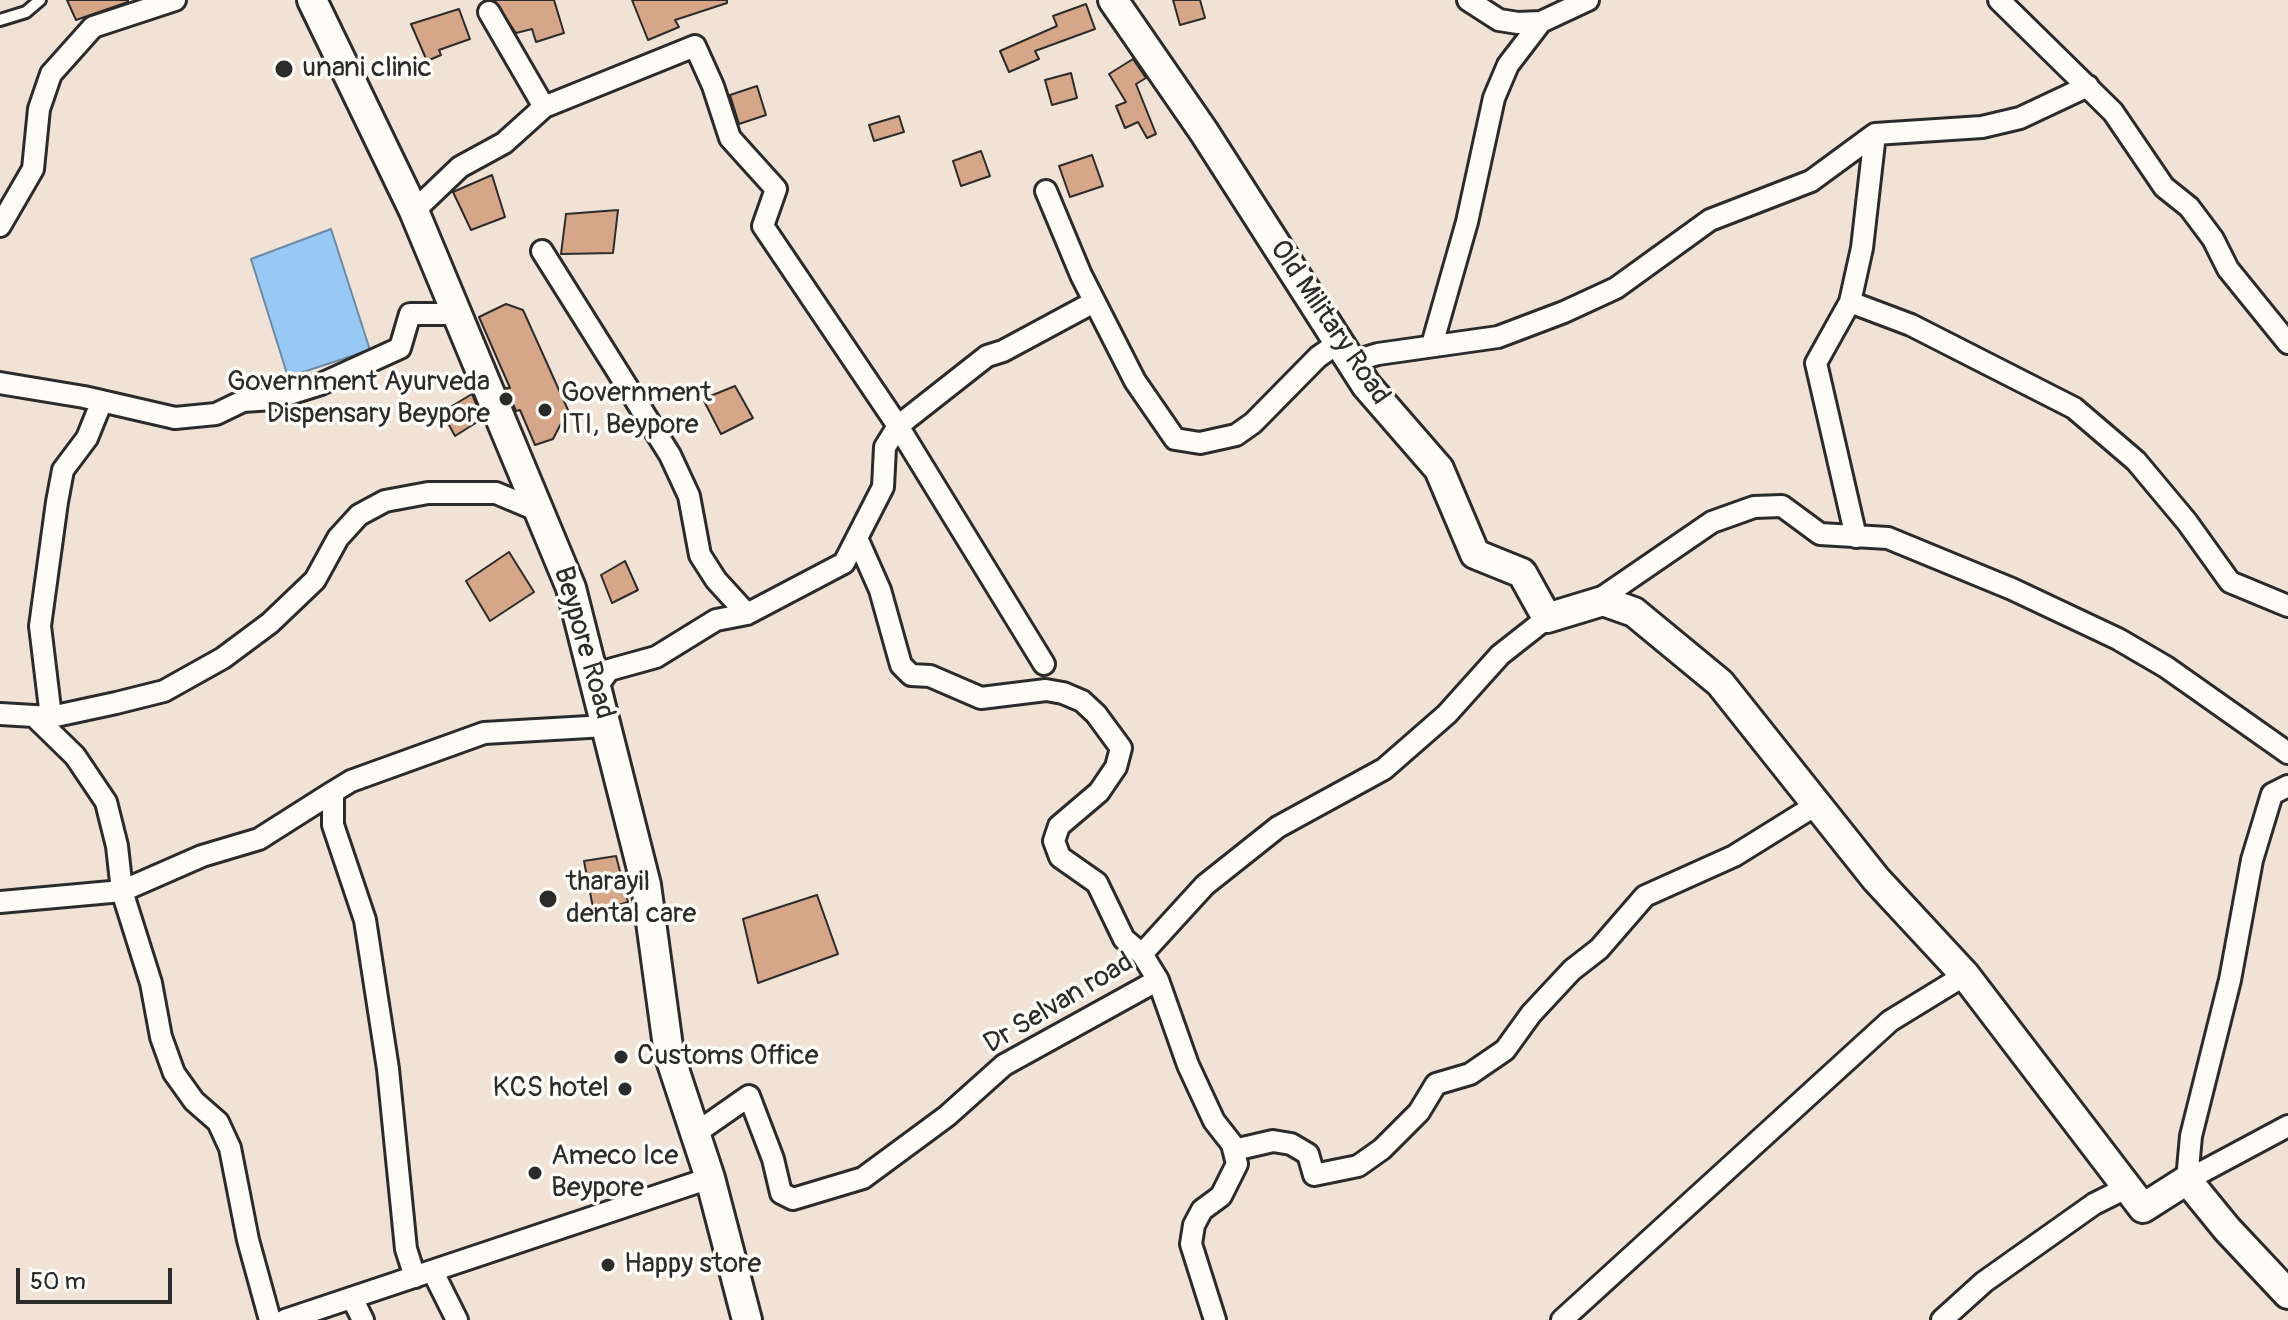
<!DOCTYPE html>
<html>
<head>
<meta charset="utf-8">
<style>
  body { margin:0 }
  #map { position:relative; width:2288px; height:1320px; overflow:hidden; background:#f1e2d6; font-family:Pangolin,sans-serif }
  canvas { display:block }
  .scale { position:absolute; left:16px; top:1268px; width:156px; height:36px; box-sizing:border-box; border:4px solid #2b2b2b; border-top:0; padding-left:10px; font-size:24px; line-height:28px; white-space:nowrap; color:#2b2b2b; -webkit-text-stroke:6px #fdfcf7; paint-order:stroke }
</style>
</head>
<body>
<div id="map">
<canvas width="2288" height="1320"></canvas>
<div class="scale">50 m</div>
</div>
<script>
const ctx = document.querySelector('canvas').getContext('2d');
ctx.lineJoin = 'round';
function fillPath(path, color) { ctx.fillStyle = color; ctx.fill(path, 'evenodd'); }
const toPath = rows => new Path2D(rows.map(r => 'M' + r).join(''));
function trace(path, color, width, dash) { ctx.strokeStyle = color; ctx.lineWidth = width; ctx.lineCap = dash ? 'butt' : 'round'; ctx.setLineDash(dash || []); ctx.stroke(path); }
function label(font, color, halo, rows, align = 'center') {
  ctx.font = font + ' Pangolin,sans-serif'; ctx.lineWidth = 7; ctx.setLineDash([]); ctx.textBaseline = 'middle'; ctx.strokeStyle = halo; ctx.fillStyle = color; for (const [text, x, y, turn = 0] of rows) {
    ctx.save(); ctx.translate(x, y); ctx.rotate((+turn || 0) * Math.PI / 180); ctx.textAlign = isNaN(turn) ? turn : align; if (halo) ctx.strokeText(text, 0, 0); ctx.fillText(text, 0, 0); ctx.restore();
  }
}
const water = toPath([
  [331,229,370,350,288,377,251,259,331,229]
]);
const building = toPath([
  [67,0,128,0,128,2,76,20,67,0],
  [493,0,554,0,564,33,536,42,532,29,516,33,493,0],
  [632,0,727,0,727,3,675,20,679,27,648,40,632,0],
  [1173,0,1200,0,1205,18,1180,25,1173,0],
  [1086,4,1095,29,1035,51,1039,59,1009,72,1000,51,1057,26,1053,16,1086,4],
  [459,9,470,39,439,50,441,55,427,61,411,24,459,9],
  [1133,59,1146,78,1136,84,1156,134,1147,138,1138,122,1125,128,1116,106,1126,102,1109,74,1133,59],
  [1071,73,1077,98,1052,105,1045,80,1071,73],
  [757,86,766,115,739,124,730,95,757,86],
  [899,116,904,132,874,141,869,125,899,116],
  [981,151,990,176,961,186,953,161,981,151],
  [1092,155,1103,186,1070,197,1059,166,1092,155],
  [492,175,505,217,471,230,453,192,492,175],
  [618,210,613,253,561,254,566,214,618,210],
  [506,304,523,310,568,410,553,439,535,445,520,410,516,411,506,388,510,388,479,317,506,304],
  [735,386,753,418,721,434,703,399,735,386],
  [472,394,482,419,455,436,442,412,472,394],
  [509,552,534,592,490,621,466,581,509,552],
  [625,561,638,590,612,603,601,575,625,561],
  [616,856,628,902,594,913,584,861,616,856],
  [817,895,838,954,758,983,743,919,817,895]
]);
const service = toPath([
  [0,20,26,12,40,0]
]);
const minor = toPath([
  [1468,0,1499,20,1518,23,1541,22,1588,0],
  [1999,0,2113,112,2164,187,2189,207,2213,239,2228,269,2288,343],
  [544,107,695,46,713,86,730,138,776,189,763,226,898,426,1044,664],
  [1046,191,1081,275,1135,381,1175,439,1200,443,1236,435,1253,423,1318,357,1338,343],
  [414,211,460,167,504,143,544,107,489,12],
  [0,226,33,169,39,109,51,74,93,27,175,0],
  [542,251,670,455,689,496,700,555,716,580,747,614],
  [1850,302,1911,325,2074,408,2136,461,2187,522,2230,582,2288,606],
  [1432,345,1467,222,1494,98,1508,65,1541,22],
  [1351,362,1378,354,1498,337,1564,312,1616,288,1710,220,1811,181,1875,134],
  [0,383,84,397,175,418,216,414,243,401,273,399,321,384,400,348,410,314,457,314],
  [1856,537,1816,363,1850,302,1862,248,1875,134,1982,127,2020,118,2088,86],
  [857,538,880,590,901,665,911,675,930,676,981,698,1046,690,1063,693,1082,701,1096,714,1121,748,1116,767,1099,792,1059,826,1054,841,1060,857,1097,883,1124,939,1142,954],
  [1591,605,1712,522,1754,507,1782,506,1820,534,1888,538,2012,589,2118,639,2166,667,2288,753],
  [600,694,598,685,609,670,656,657,716,620,747,614,844,563,883,487,885,447,898,426,987,356,1003,351,1094,302],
  [0,714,51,717,116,703,164,691,223,658,270,623,315,580,338,538,359,515,385,501,428,493,496,493,539,511],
  [34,716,75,756,106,802,117,846,122,891,151,983,161,1037,174,1073,194,1101,218,1122,230,1148,248,1240,270,1320],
  [51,717,40,626,57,502,63,470,87,438,102,401],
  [0,902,122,891,202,856,259,839,333,792],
  [1158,980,1188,1065,1214,1121,1232,1144,1237,1164,1221,1196,1202,1210,1194,1225,1191,1244,1215,1320],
  [696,1133,749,1096,773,1159,781,1193,793,1199,863,1178,947,1116,1004,1065,1158,980,1142,954,1205,885,1278,827,1384,769,1447,714,1500,655,1547,618],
  [1234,1150,1273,1141,1291,1144,1308,1154,1314,1175,1358,1166,1382,1149,1419,1112,1436,1084,1470,1074,1505,1050,1531,1014,1572,970,1599,949,1645,896,1734,856,1816,805],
  [2187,1180,2191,1136,2230,980,2252,860,2272,794,2288,786],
  [2187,1180,2288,1126],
  [433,1272,457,1320],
  [415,1277,406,1249,388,1069,365,920,333,825,333,792,351,781,484,733,606,726],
  [352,1298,363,1320],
  [285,1320,710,1178],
  [1562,1320,1890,1021,1965,975],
  [1942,1320,1984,1282,2094,1204,2128,1187]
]);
const secondary = toPath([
  [312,0,414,211,571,588,646,885,669,1054,710,1178,747,1320],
  [1113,0,1204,132,1366,385,1439,469,1475,554,1522,573,1547,618,1603,601,1634,612,1720,683,1876,879,1965,975,2143,1208,2187,1180,2227,1229,2288,1294]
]);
const markers = [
  [284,69,10,"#2b2b2b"],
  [506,399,8,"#2b2b2b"],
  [545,410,8,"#2b2b2b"],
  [548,899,10,"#2b2b2b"],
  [621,1057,8,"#2b2b2b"],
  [625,1089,8,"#2b2b2b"],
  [535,1173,8,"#2b2b2b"],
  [608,1265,8,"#2b2b2b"]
];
const poiNames = [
  ["unani clinic",302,69],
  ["Government Ayurveda",490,383,"right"],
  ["Dispensary Beypore",490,415,"right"],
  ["Government",561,394],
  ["ITI, Beypore",561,426],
  ["tharayil",566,883],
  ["dental care",566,915],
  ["Customs Office",637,1057],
  ["KCS hotel",609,1089,"right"],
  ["Ameco Ice",551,1157],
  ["Beypore",551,1189],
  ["Happy store",624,1265]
];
const streetNames = [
  ["Old Military Road",1329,323,56],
  ["Beypore Road",583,643,74],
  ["Dr Selvan road",1059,1004,-31]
];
fillPath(water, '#98c9f4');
trace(water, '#6c8aa4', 2);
fillPath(building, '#d6a689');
trace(building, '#2b2b2b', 2);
trace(service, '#2b2b2b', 16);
trace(minor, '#2b2b2b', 26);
trace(secondary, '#2b2b2b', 34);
trace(service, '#fdfcf7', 10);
trace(minor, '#fdfcf7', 20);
trace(secondary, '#fdfcf7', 28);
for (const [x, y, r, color] of markers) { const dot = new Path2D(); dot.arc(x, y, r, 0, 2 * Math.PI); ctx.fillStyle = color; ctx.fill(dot); trace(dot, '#fdfcf7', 3); }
label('28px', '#2b2b2b', '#fdfcf7', poiNames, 'left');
label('28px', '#2b2b2b', '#fdfcf7', streetNames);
</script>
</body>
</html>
